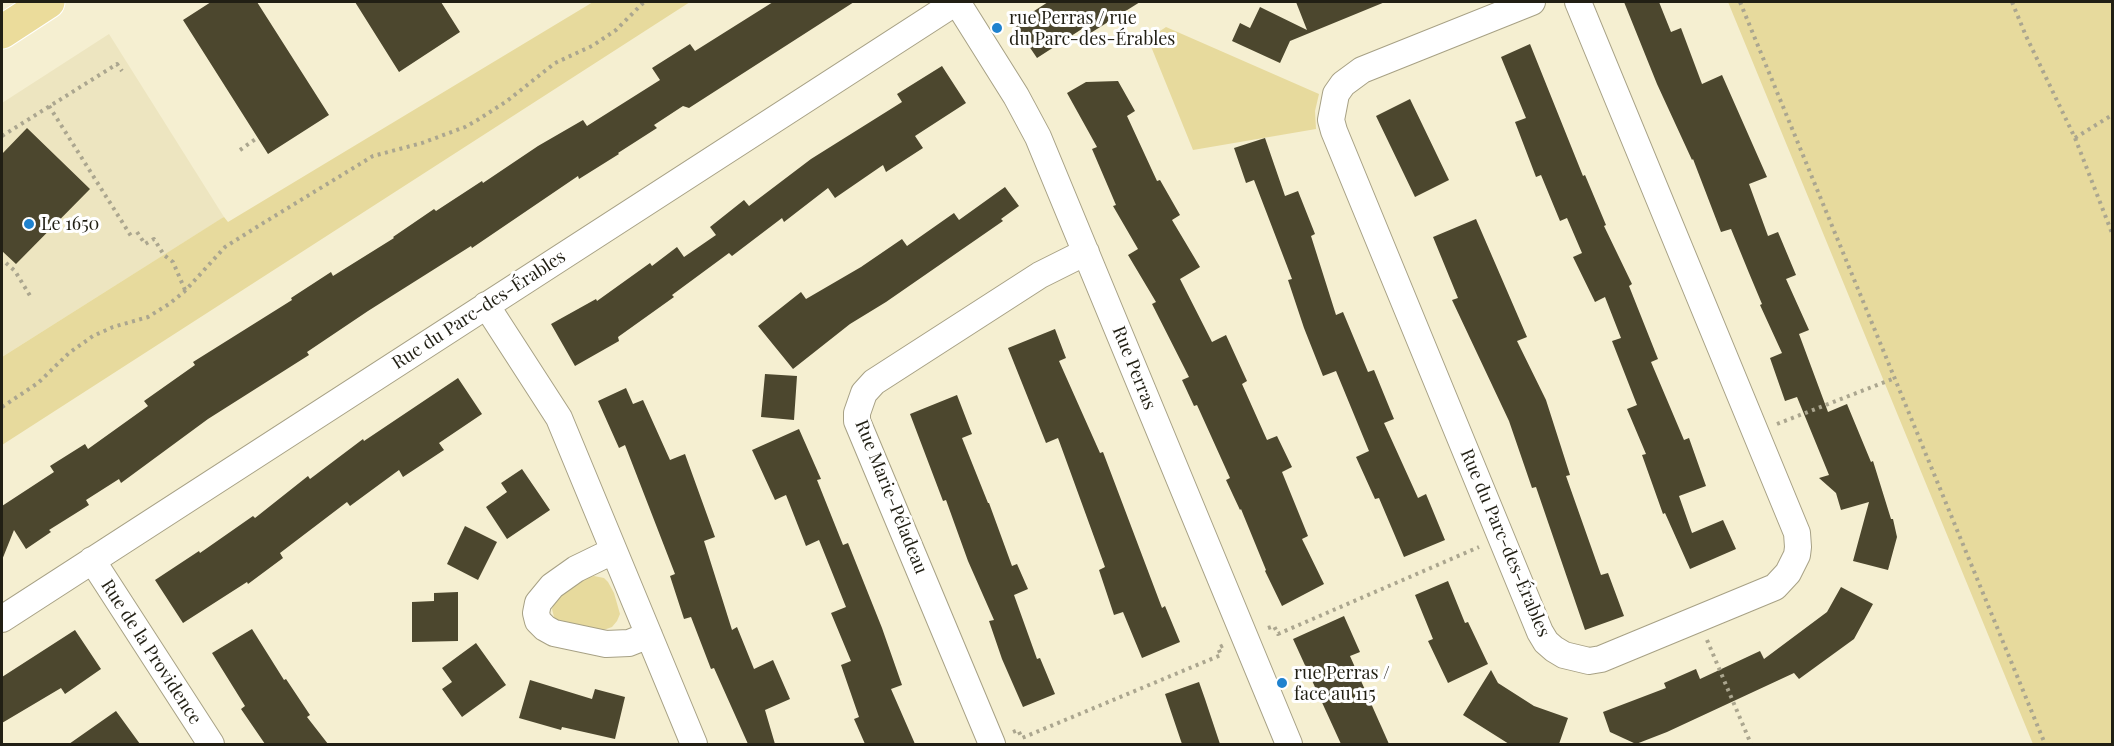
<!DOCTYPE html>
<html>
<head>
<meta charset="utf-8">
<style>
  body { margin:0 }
  #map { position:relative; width:2114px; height:746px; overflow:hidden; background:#f5efd1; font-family:"Playfair Display",serif }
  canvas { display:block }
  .frame { position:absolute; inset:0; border:3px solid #211f14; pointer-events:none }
</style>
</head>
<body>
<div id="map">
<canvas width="2114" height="746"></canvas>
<div class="frame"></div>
</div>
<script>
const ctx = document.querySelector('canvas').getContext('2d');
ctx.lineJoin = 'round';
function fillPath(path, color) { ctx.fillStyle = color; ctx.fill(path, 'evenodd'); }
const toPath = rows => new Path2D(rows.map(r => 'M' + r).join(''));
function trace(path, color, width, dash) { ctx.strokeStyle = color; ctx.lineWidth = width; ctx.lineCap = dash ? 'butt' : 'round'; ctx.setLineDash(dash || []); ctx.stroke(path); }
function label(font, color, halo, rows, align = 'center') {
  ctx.font = font + ' "Playfair Display",serif'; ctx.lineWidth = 6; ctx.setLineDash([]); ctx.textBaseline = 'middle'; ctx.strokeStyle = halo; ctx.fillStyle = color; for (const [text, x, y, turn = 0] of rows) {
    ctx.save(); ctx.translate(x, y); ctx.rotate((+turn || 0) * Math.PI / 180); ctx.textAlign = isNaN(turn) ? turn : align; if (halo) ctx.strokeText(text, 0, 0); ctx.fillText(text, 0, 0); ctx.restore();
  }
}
const built = toPath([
  [109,34,224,217,2,357,2,103]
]);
const green = toPath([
  [593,2,690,2,2,445,2,357,222,218,224,217,228,222],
  [1728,2,2112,2,2112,744,2033,744],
  [1166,27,1319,94,1315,111,1316,129,1193,150,1148,39],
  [594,576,604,578,608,582,614,593,620,614,617,621,612,627,598,632,561,623,554,617,552,609,558,595,584,578]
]);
const building = toPath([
  [211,2,257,2,329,115,268,154,183,20],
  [355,2,441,2,460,32,399,72],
  [773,2,854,2,689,108,683,106,654,125,657,128,618,153,619,154,579,179,578,176,472,248,471,246,368,311,307,352,309,355,208,419,121,483,119,479,86,500,89,505,49,530,51,532,26,549,14,530,2,560,2,506,54,472,50,466,85,444,88,449,148,406,144,401,195,365,193,362,292,300,291,298,331,272,333,276,394,238,393,237,434,209,436,211,482,181,483,183,538,146,583,120,587,126,660,80,652,68,690,44,695,51],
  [1048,2,1140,2,1089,34,1085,27,1037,58,1014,24],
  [1296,2,1385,2,1290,41,1280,63,1232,41,1240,23,1250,28,1260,7,1307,30],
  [1624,2,1659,2,1671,32,1681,28,1702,84,1722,75,1767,177,1749,184,1768,236,1778,232,1796,275,1786,279,1809,330,1799,334,1828,412,1847,404,1871,462,1873,461,1891,519,1893,519,1897,537,1888,570,1853,561,1869,502,1841,510,1836,493,1819,478,1829,475,1797,397,1785,401,1770,358,1782,353,1760,305,1762,304,1749,273,1731,229,1721,232,1693,159,1692,160,1657,84],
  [1530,44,1583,176,1585,175,1606,225,1604,226,1632,284,1629,286,1658,359,1651,362,1684,440,1689,438,1706,486,1679,496,1692,533,1723,520,1736,549,1690,569,1665,513,1663,514,1642,455,1646,454,1627,409,1637,405,1612,341,1621,338,1605,297,1595,302,1573,257,1582,253,1567,218,1560,221,1541,175,1536,177,1515,122,1526,118,1501,57],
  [942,66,966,103,915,136,923,148,886,172,883,165,835,198,828,188,784,222,782,218,732,256,729,253,672,295,674,297,618,337,619,341,575,366,551,324,596,299,597,301,650,263,652,266,677,247,684,257,716,235,710,227,744,200,749,206,811,159,902,102,897,94],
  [1118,81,1135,111,1127,116,1157,181,1160,180,1180,215,1172,220,1200,267,1180,279,1212,342,1226,335,1247,381,1242,384,1267,440,1277,436,1292,467,1282,472,1308,536,1302,539,1324,584,1282,606,1265,571,1266,570,1241,509,1240,510,1226,480,1230,478,1197,405,1194,406,1182,380,1189,377,1152,304,1156,302,1128,255,1138,249,1113,206,1116,205,1092,149,1097,147,1067,93,1086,82],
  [1410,99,1449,180,1415,197,1376,116],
  [27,128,90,189,16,264,2,251,2,154],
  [1265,138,1285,196,1298,191,1315,234,1311,236,1336,315,1343,312,1368,372,1374,370,1394,419,1384,423,1418,498,1426,494,1445,540,1404,557,1379,498,1375,499,1356,457,1369,451,1336,371,1323,376,1304,328,1288,280,1292,279,1254,180,1246,183,1234,148],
  [1005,187,1019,206,1001,219,1003,221,886,302,850,324,793,369,758,326,801,292,806,299,861,267,902,239,907,246,954,213,959,220],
  [1476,219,1527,337,1517,341,1546,400,1570,475,1566,476,1601,575,1608,573,1624,616,1585,630,1536,487,1532,488,1509,421,1452,300,1458,298,1433,237],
  [1055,329,1066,358,1059,361,1100,453,1103,452,1162,608,1165,606,1180,642,1142,658,1123,612,1114,615,1099,570,1105,567,1058,438,1046,443,1008,348],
  [765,374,797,376,794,420,761,417],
  [458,378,482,414,439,443,444,450,403,477,399,470,350,506,347,502,280,553,283,558,248,584,247,582,183,623,155,580,199,551,200,553,253,516,255,518,308,476,310,479,363,439,364,441],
  [626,388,633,404,643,400,670,460,685,454,715,537,704,541,732,630,737,627,754,669,773,660,790,699,765,710,775,744,748,744,714,668,711,669,691,617,684,619,670,576,675,574,625,445,619,448,598,401],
  [957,395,972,434,962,438,988,503,989,503,1012,566,1017,564,1028,589,1014,595,1037,659,1040,658,1055,694,1023,707,1002,659,989,621,994,620,968,561,946,500,943,501,910,414],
  [799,429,821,479,817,480,843,545,848,543,882,628,902,685,891,689,915,744,865,744,854,719,859,717,841,665,851,661,831,613,846,607,819,540,806,546,786,495,775,500,752,450],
  [522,469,550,510,507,539,486,507,507,492,501,483],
  [465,526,497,542,478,580,447,564],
  [1448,581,1465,623,1468,622,1488,664,1448,683,1428,641,1433,639,1415,595],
  [1841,587,1873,604,1854,639,1799,679,1794,673,1667,732,1636,744,1610,732,1603,712,1666,688,1664,683,1696,669,1700,679,1760,651,1764,659,1827,612],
  [458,592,458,641,412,642,412,602,434,601,434,593],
  [1344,616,1360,652,1350,656,1389,744,1341,744,1293,639],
  [252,629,284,680,286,679,310,715,307,717,328,744,265,744,241,709,245,706,212,653],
  [75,630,101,669,65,694,61,688,2,723,2,677],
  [476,643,506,685,462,717,442,689,452,682,442,668],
  [1491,670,1498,683,1534,706,1568,718,1559,744,1509,744,1463,715],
  [530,680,592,699,595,689,625,697,615,739,562,727,561,730,519,718],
  [1199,682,1205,699,1220,744,1182,744,1165,694],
  [116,711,140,744,69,744]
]);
const path = toPath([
  [1740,2,2045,744],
  [2012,2,2026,36,2075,138,2112,233],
  [49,106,131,236],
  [2,136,117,64,122,71],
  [2075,138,2112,115],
  [240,150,257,138],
  [137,232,145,244,154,239,164,255,173,262,185,290],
  [6,263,15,271,32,299],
  [2,407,38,383,69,353,93,336,113,327,148,317,169,304,184,292,225,247,260,225,373,156,422,143,465,127,479,119,507,101,555,63,592,46,616,30,644,2],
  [1777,424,1895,378],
  [1268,628,1274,626,1278,634,1479,547],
  [1707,640,1751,744],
  [1013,732,1018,730,1022,738,1221,655,1218,648,1224,645]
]);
const street = toPath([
  [957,2,1016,96,1038,137,1289,744],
  [1532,2,1362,70,1343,84,1336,94,1331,120,1334,131,1540,632,1546,642,1554,649,1564,655,1589,661,1601,659,1775,587,1788,573,1797,555,1798,547,1797,533,1578,2],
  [486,305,559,418,694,744],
  [613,551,576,569,552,586,538,603,536,613,538,621,545,628,554,633,606,644,629,643,649,635],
  [92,560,211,744],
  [2,619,956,2],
  [992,744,857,421,857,413,864,393,874,382,1040,275,1086,252]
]);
const primary = toPath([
  [2,32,48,2]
]);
const markers = [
  [997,28,6,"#1f82ce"],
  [29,224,6,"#1f82ce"],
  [1282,683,6,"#1f82ce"]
];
const poiNames = [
  ["rue Perras / rue",1009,18],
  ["du Parc-des-Érables",1009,39],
  ["Le 1650",41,224],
  ["rue Perras /",1294,673],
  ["face au 115",1294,694]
];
const streetNames = [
  ["Rue du Parc-des-Érables",479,310,-33],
  ["Rue Perras",1134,368,68],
  ["Rue Marie-Péladeau",891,497,68],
  ["Rue du Parc-des-Érables",1505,543,67],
  ["Rue de la Providence",151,652,57]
];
fillPath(built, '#ede5c0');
fillPath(green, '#e7da9d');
fillPath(building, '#4c472e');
trace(street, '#a7a185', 28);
trace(primary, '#fff', 35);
trace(path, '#aba68f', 4, [3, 4.5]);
trace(street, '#fff', 26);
trace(primary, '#ebdc9b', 33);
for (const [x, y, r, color] of markers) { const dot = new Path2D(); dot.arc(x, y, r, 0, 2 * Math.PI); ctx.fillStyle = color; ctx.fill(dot); trace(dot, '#fff', 2); }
label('18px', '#211f14', '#fff', poiNames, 'left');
label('18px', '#211f14', '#fff', streetNames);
</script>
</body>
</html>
